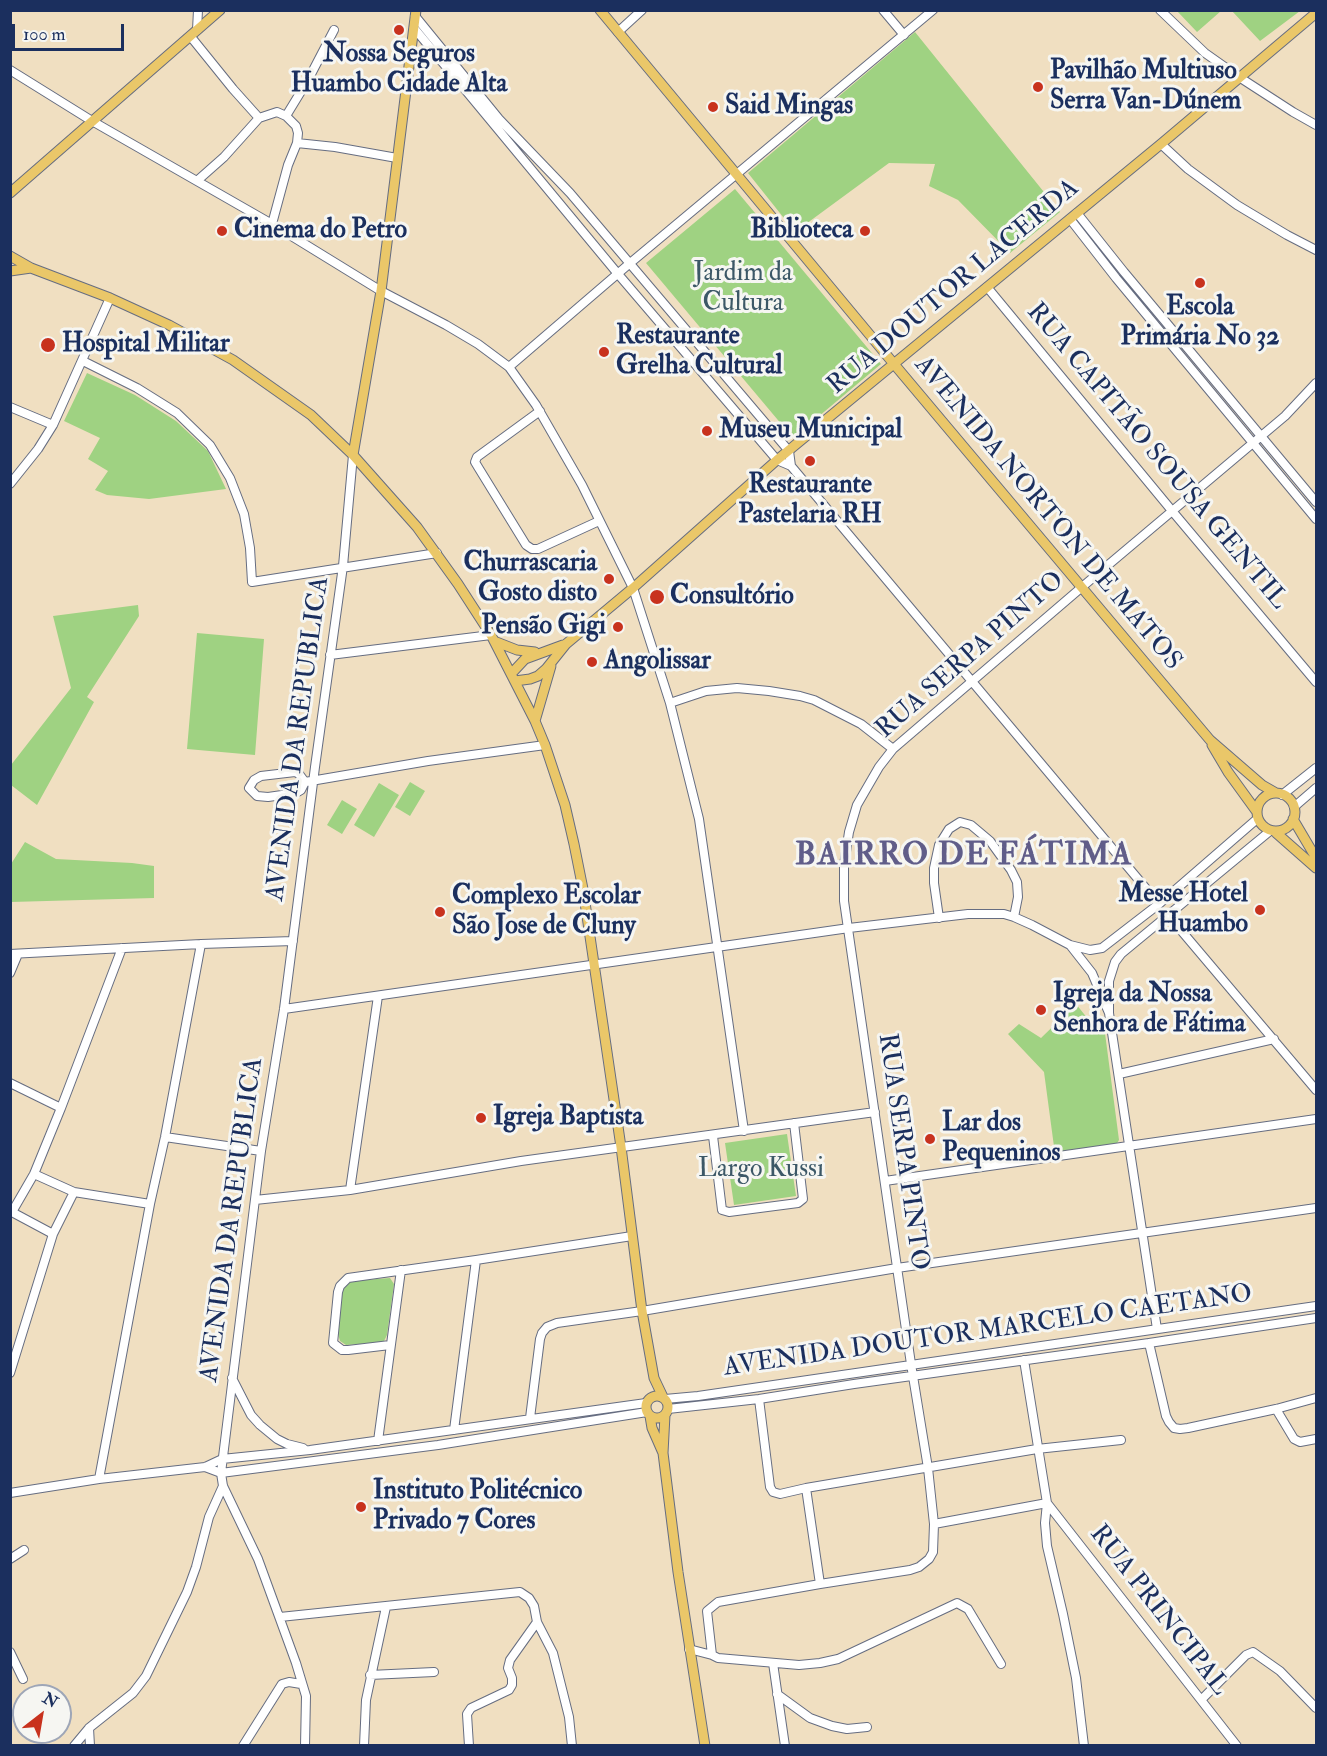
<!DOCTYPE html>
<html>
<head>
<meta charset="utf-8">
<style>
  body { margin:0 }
  #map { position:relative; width:1327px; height:1756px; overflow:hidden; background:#f0dfc1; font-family:"IM FELL Double Pica",serif }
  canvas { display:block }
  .frame { position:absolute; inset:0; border:12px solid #1b2f5e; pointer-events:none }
  .north { position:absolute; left:12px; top:1684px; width:60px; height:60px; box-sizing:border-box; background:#f6f6f2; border:2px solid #9ea6b7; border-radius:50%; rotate:31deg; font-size:16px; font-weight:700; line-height:24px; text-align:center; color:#1b2f5e }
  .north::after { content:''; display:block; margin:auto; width:21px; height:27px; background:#c8321e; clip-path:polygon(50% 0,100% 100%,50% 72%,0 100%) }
  .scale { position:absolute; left:12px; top:24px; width:112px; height:27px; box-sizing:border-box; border:3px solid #1b2f5e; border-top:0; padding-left:8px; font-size:18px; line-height:21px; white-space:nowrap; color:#1b2f5e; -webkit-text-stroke:4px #f6f6f2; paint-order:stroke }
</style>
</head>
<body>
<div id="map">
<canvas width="1327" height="1756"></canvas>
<div class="frame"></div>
<div class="north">N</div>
<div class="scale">100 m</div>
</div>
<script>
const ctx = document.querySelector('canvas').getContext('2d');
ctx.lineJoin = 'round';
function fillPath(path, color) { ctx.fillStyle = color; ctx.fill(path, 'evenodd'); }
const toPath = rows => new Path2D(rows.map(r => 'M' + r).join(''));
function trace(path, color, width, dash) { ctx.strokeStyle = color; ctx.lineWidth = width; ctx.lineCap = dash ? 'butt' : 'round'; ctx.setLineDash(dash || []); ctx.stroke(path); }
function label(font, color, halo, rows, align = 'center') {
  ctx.font = font + ' "IM FELL Double Pica",serif'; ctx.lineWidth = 6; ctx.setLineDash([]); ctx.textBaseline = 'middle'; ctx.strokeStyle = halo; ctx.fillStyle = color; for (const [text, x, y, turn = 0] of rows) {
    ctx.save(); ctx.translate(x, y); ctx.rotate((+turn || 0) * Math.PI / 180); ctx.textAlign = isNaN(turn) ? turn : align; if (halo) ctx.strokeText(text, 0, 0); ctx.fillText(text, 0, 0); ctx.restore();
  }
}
const green = toPath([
  [1177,11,1221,11,1197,32],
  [1232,11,1300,11,1260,41],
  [915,32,1060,212,1010,253,958,200,929,186,935,164,889,163,795,232,748,173],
  [735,189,881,364,793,438,646,263],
  [87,373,135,395,176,421,208,451,226,489,149,499,107,495,95,490,108,471,88,459,100,438,64,421],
  [138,605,139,616,87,697,94,702,37,805,11,785,11,765,71,688,53,616],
  [197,633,264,639,255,755,187,749],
  [410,782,425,791,410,816,395,807],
  [379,783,399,795,374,837,354,825],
  [342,800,357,809,342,834,327,825],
  [25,842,56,859,132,863,154,866,154,898,11,902,11,864],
  [1076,1004,1092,1024,1103,1018,1119,1140,1116,1145,1055,1154,1044,1072,1008,1034,1019,1024,1041,1038],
  [787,1134,796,1196,734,1205,725,1143],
  [390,1278,394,1284,387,1335,384,1341,376,1343,346,1345,340,1341,338,1334,342,1287,344,1284,350,1281]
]);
const minor = toPath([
  [883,10,904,35],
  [1160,10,1205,53,1239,77,1293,112,1316,125],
  [415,16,499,119,570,193,789,451,791,466],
  [414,28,618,274,777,460,791,466,1159,904],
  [197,30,198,10],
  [618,32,642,10],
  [191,37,233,89,259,118],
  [10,70,92,121,272,224,381,291,446,325,478,344,509,367,536,405,582,485,633,588,670,703,699,819,744,1131],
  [286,116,308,80,334,30],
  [297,143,335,147,397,158],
  [1161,144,1188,169,1237,205,1287,235,1316,250],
  [198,180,224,157,259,118,277,112,286,116,296,126,298,133,297,143,288,165,272,224],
  [1077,213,1124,272,1316,502],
  [1070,219,1116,278,1316,519],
  [987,287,1173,512,1316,682],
  [83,361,137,388,177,413,210,445,230,478,244,514,250,548,252,582,437,553],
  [509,367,629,264,933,10],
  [10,407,53,425],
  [540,411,477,457,475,462,478,467,526,545,532,549,538,549,599,521],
  [10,484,38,449,53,425,110,298],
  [330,655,491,635],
  [670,703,706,691,737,688,769,691,800,696,814,700,861,724,893,749],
  [295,772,299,774,305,782,301,790,296,793,268,797,257,796,249,788,254,780,261,776,295,772],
  [305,782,428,761,545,745],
  [1282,795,1316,768],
  [1294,807,1316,788],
  [1168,915,1316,1090],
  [939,918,934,883,934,868,939,845,949,829,960,822,971,825,990,841,1011,870,1017,882,1018,897,1014,917],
  [1070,945,1090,950,1102,948,1159,904,1257,819],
  [10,954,201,944,293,941],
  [10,973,18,954],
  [284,1009,849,928,968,914,1004,914,1014,917,1032,925,1070,945,1092,973,1109,1013],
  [1119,1074,1274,1039],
  [10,1083,61,1108],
  [713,1136,722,1210,729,1212,798,1203,803,1199,794,1123],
  [165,1137,261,1151],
  [34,1174,74,1192,150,1204],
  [885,1181,1316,1119],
  [350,1190,378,996],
  [255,1200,350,1190,521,1161,875,1112],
  [10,1211,53,1234],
  [12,1212,34,1174,61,1108,122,948],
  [1157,1329,1109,1013,1109,981,1115,962,1121,954,1270,831],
  [1149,1343,1166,1416,1169,1422,1174,1428,1180,1429,1188,1428,1276,1409,1316,1398],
  [390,1345,348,1350,342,1350,333,1343,338,1292,340,1286,348,1278,476,1260,632,1236],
  [1024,1360,1047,1503,1045,1523,1047,1546,1063,1614,1076,1678,1084,1746],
  [10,1373,53,1234,74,1192],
  [232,1378,251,1415,260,1425,277,1439,287,1444,303,1448],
  [665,1399,698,1396,1316,1306],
  [759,1399,770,1487,773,1492,780,1494,806,1488,1037,1449,1121,1440],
  [668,1409,759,1399,854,1384,1149,1343,1316,1318],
  [1276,1409,1294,1439,1300,1442,1316,1439],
  [530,1418,540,1339,542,1333,547,1327,557,1323,642,1311,897,1268,1316,1208],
  [454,1430,476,1260],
  [378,1441,401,1270],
  [205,1467,221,1473,438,1445,647,1412],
  [99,1479,150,1204,165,1137,201,944],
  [806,1488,820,1584],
  [10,1493,99,1479,205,1467,222,1459,310,1450,646,1403],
  [934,1524,1047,1503,1237,1746],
  [10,1559,24,1550],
  [280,1617,520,1592,529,1598,534,1606,537,1622,553,1653,569,1717,572,1746],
  [689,1649,712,1655,707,1611,718,1602,820,1584,910,1570,919,1567,929,1559,933,1552,934,1524,928,1468,911,1364,844,901,844,865,849,832,857,805,879,767,893,749,1082,587,1285,416,1316,383],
  [10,1652,23,1679],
  [712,1655,718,1658,799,1665,820,1663,838,1659,957,1603,968,1609,1001,1664],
  [773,1663,785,1746],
  [370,1675,434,1672],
  [777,1694,810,1718,832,1726,847,1729,867,1727],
  [1202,1699,1246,1655,1253,1652,1280,1671,1316,1708],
  [89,1728,90,1746],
  [74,1746,89,1728,133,1693,146,1676,187,1592,196,1567,209,1517,223,1486],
  [243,1746,282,1684,289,1682,301,1684],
  [305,1746,306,1696,296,1663,258,1559,223,1486,221,1473,261,1151,284,1009,315,767,343,566,353,455],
  [364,1746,366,1700,386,1607],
  [469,1746,467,1714,471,1708,509,1690,512,1685,512,1678,508,1668,510,1660,537,1622]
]);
const major = toPath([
  [600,10,894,364,1210,740,1262,785,1276,793],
  [10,193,220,10],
  [10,256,31,268,110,298,169,325,233,360,311,415,353,455,417,527,458,584,491,635,535,721,545,745,565,805,574,844,583,889,621,1147,642,1311,654,1378,663,1397],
  [10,271,31,268],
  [353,455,381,291,416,10],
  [494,641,517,650,535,652],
  [511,674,525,659,563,645],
  [515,681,530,679,538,676,546,669,566,644,633,588,777,460,1161,144,1316,13],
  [535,721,551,666],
  [1212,745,1228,772,1257,812],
  '1257 812a19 19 0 1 1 38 0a19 19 0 1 1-38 0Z',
  [1293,819,1316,858],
  [1274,831,1316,868],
  '646 1407a11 11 0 1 1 22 0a11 11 0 1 1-22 0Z',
  [665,1415,663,1453,678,1572,705,1746],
  [650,1416,652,1428,663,1453]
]);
const markers = [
  [399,30,6,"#c8321e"],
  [1038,87,6,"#c8321e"],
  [713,107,6,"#c8321e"],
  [222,231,6,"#c8321e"],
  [865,231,6,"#c8321e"],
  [1200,283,6,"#c8321e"],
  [48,345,8,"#c8321e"],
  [604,352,6,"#c8321e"],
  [707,431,6,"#c8321e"],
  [810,461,6,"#c8321e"],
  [609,579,6,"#c8321e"],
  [657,597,8,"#c8321e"],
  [618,627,6,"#c8321e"],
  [592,662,6,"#c8321e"],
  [1260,910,6,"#c8321e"],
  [440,912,6,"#c8321e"],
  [1041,1010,6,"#c8321e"],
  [481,1118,6,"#c8321e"],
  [930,1139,6,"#c8321e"],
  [361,1507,6,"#c8321e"]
];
const poiNames = [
  ["Nossa Seguros",399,55,"center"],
  ["Huambo Cidade Alta",399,85,"center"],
  ["Pavilhão Multiuso",1050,72],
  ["Serra Van-Dúnem",1050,102],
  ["Said Mingas",725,107],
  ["Cinema do Petro",234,231],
  ["Biblioteca",853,231,"right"],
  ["Escola",1200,308,"center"],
  ["Primária No 32",1200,338,"center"],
  ["Restaurante",616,337],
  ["Grelha Cultural",616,367],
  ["Hospital Militar",62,345],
  ["Museu Municipal",719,431],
  ["Restaurante",810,486,"center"],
  ["Pastelaria RH",810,516,"center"],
  ["Churrascaria",597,564,"right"],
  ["Gosto disto",597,594,"right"],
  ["Consultório",670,597],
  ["Pensão Gigi",606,627,"right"],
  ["Angolissar",604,662],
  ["Messe Hotel",1248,895,"right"],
  ["Huambo",1248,925,"right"],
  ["Complexo Escolar",452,897],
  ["São Jose de Cluny",452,927],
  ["Igreja da Nossa",1053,995],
  ["Senhora de Fátima",1053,1025],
  ["Igreja Baptista",493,1118],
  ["Lar dos",942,1124],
  ["Pequeninos",942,1154],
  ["Instituto Politécnico",373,1492],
  ["Privado 7 Cores",373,1522]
];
const parkNames = [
  ["Jardim da",743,274],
  ["Cultura",743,304],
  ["Largo Kussi",761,1170]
];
const streetNames = [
  ["RUA DOUTOR LACERDA",954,288,-40],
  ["RUA CAPITÃO SOUSA GENTIL",1156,457,50],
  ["AVENIDA NORTON DE MATOS",1047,514,50],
  ["RUA SERPA PINTO",971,656,-41],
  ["AVENIDA DA REPUBLICA",299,739,-82],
  ["RUA SERPA PINTO",902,1152,82],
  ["AVENIDA DA REPUBLICA",233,1220,-82],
  ["AVENIDA DOUTOR MARCELO CAETANO",988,1332,-8],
  ["RUA PRINCIPAL",1158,1611,52]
];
const districtNames = [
  ["BAIRRO DE FÁTIMA",964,857]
];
fillPath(green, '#9fd282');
trace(minor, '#666d81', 10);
trace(major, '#666d81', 11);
trace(minor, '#fff', 8);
trace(major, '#eac769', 9);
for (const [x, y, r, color] of markers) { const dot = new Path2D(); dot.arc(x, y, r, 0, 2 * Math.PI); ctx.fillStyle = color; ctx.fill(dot); trace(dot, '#f6f6f2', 2); }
label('bold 26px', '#1b2f5e', '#f6f6f2', poiNames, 'left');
label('26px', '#3c5867', '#f6f6f2', parkNames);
label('26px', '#1b2f5e', '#f6f6f2', streetNames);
ctx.letterSpacing = '1.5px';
label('bold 32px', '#605d89', '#f6f6f2', districtNames);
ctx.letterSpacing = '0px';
</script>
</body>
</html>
